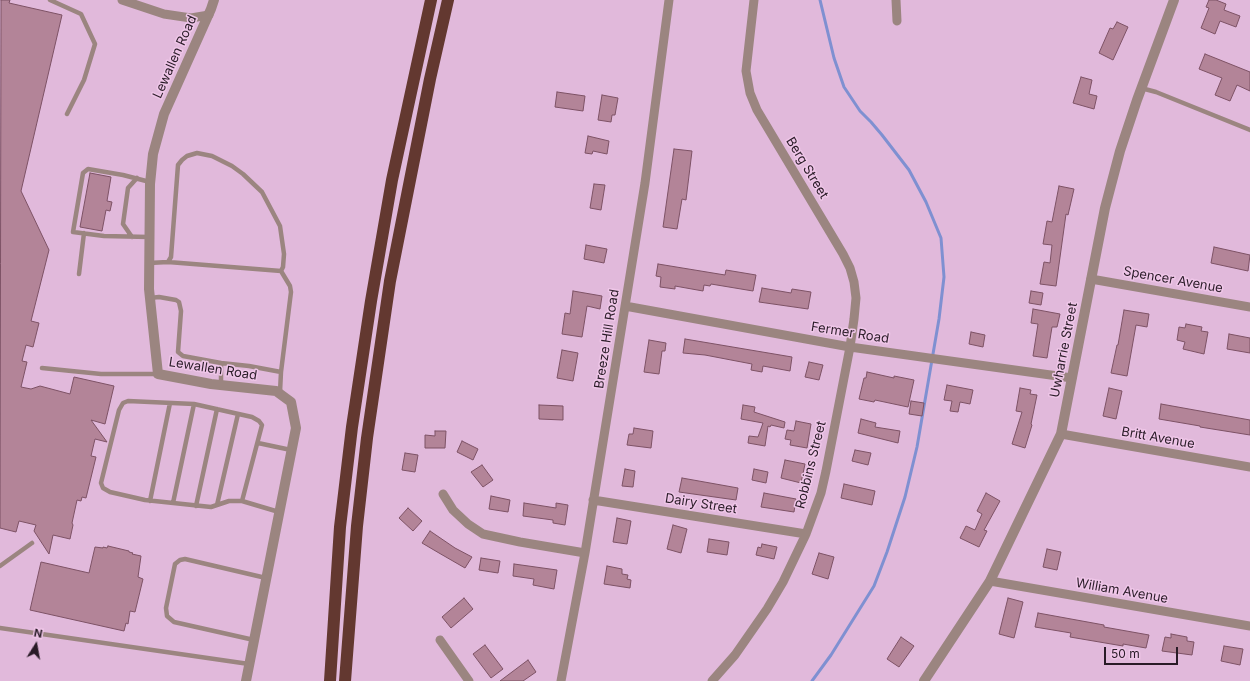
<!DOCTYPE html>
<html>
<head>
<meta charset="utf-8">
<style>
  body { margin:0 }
  #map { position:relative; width:1250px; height:681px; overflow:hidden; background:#e1b9db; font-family:Inter,sans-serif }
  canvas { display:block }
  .north { position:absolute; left:16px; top:625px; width:40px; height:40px; -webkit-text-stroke:3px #efc6e8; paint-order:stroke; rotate:11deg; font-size:11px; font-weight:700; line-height:16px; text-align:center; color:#291b27 }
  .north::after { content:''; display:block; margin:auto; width:14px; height:18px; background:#291b27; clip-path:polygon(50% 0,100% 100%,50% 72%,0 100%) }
  .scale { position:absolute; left:1104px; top:647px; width:74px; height:18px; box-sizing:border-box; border:2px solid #291b27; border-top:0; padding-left:5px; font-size:12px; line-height:14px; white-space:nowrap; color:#291b27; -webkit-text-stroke:3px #efc6e8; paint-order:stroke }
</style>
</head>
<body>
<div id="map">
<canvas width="1250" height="681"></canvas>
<div class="north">N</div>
<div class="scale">50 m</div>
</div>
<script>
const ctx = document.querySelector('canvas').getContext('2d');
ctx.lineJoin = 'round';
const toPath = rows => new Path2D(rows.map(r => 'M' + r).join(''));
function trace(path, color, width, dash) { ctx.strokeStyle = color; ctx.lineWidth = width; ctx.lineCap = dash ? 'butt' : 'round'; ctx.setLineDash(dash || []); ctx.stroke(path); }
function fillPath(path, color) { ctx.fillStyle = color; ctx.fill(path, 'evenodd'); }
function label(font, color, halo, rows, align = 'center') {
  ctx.font = font + ' Inter,sans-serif'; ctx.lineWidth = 3; ctx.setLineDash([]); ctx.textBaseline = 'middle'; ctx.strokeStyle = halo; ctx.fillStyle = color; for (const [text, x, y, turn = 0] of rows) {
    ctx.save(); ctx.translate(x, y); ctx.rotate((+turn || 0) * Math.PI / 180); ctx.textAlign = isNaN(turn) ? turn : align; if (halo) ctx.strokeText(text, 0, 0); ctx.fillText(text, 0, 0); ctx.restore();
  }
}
const stream = toPath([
  [812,681,831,655,874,586,887,552,905,497,917,447,939,319,944,277,941,238,926,202,909,170,882,135,871,122,860,111,844,87,834,58,820,0]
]);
const building = toPath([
  [1,0,10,0,9,3,62,15,21,191,49,250,31,321,39,323,33,347,26,345,22,361,27,362,21,387,31,389,40,386,70,394,74,377,114,386,105,424,91,420,107,442,95,439,91,456,96,457,86,498,82,497,81,501,77,500,72,523,73,525,70,539,53,535,49,554,34,531,36,525,19,521,16,532,0,528,1,0],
  [1209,0,1216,0,1226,4,1224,10,1240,16,1236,27,1220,21,1215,34,1201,28,1209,8,1206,7,1209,0],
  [1117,22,1128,27,1113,60,1099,53,1110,28,1113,29,1117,22],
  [1205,54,1250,72,1250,91,1237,85,1230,101,1215,95,1222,78,1199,69,1205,54],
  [1081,77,1092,80,1089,94,1097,96,1094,109,1073,103,1081,77],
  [557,92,585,96,583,111,555,107,557,92],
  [602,95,618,98,615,115,612,115,611,122,598,120,602,95],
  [588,136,609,141,607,154,593,151,592,154,585,153,588,136],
  [674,149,692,151,686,200,682,199,677,229,663,227,674,149],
  [90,173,111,177,107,201,112,202,110,211,106,210,102,231,80,227,90,173],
  [594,184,605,185,601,210,590,208,594,184],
  [1059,186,1074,189,1068,215,1066,214,1056,286,1040,284,1044,262,1050,263,1052,245,1043,244,1047,221,1052,222,1059,186],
  [586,245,607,249,604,263,584,259,586,245],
  [1214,247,1250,255,1248,271,1211,263,1214,247],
  [658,264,725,275,726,270,756,275,753,291,711,284,710,286,704,285,703,291,675,286,675,289,660,287,661,277,656,276,658,264],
  [762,288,791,293,792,289,811,292,808,309,759,302,762,288],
  [573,291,602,296,600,309,587,306,582,337,562,334,565,313,570,314,573,291],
  [1031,291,1043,293,1041,305,1029,303,1031,291],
  [1033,309,1060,314,1057,327,1052,327,1047,358,1033,356,1038,324,1031,323,1033,309],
  [1124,310,1149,314,1147,327,1136,325,1127,376,1111,373,1117,345,1118,345,1124,310],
  [1186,324,1202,327,1201,331,1208,332,1204,354,1183,349,1185,342,1177,340,1179,327,1185,328,1186,324],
  [971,332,985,335,983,347,969,344,971,332],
  [1229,334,1250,338,1250,353,1227,349,1229,334],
  [685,339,792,357,790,371,763,366,762,372,751,370,752,364,705,355,683,353,685,339],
  [649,340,666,343,665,351,662,351,659,374,644,372,649,340],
  [562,350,578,353,573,381,557,378,562,350],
  [809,362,823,365,819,380,805,377,809,362],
  [867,372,894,378,894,376,914,380,908,407,875,400,874,402,859,399,864,378,866,378,867,372],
  [947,385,973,390,970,404,960,402,958,412,950,411,952,401,944,400,947,385],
  [1020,388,1031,390,1030,394,1037,395,1031,424,1032,425,1025,448,1012,444,1022,412,1016,411,1020,388],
  [1109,388,1122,391,1116,419,1103,416,1109,388],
  [911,401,924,403,922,416,909,414,911,401],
  [1161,404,1250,420,1250,435,1200,427,1200,426,1159,419,1161,404],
  [539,405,563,406,563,420,539,419,539,405],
  [743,405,755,407,754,412,785,422,784,428,771,425,770,427,768,426,765,446,748,443,749,436,758,437,763,423,741,419,743,405],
  [861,419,876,423,875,427,900,431,898,443,858,433,861,419],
  [796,421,811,424,807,448,790,445,791,440,785,439,787,430,794,431,796,421],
  [634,428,653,431,651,448,627,445,629,434,633,434,634,428],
  [435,431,446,431,445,448,425,448,425,435,435,436,435,431],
  [462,441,478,449,473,460,457,452,462,441],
  [855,450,871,453,868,465,852,461,855,450],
  [405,453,418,455,415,472,402,470,405,453],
  [785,460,805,464,801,483,781,478,785,460],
  [482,465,493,480,483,487,471,472,482,465],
  [625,469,635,471,633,487,622,486,625,469],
  [754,469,768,472,766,483,752,480,754,469],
  [682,478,738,488,736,500,679,492,682,478],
  [844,484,875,491,872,505,841,498,844,484],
  [764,493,796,499,794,512,761,507,764,493],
  [986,493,1000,501,984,530,987,531,979,547,960,538,966,526,975,530,982,514,977,511,986,493],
  [491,496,510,500,508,512,489,509,491,496],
  [524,503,556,508,556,503,568,505,565,525,553,523,553,520,523,516,524,503],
  [408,508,422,521,413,531,399,518,408,508],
  [617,518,631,521,627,544,613,542,617,518],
  [673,525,687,529,681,553,667,549,673,525],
  [430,531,455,548,472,557,465,568,439,553,422,543,430,531],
  [709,539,729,542,727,555,707,552,709,539],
  [762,544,777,547,774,559,756,555,758,547,761,548,762,544],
  [108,546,129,551,129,552,133,553,132,554,141,556,138,577,143,579,135,612,130,611,128,624,126,623,124,631,30,610,41,562,89,573,95,547,103,548,103,547,107,548,108,546],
  [1047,549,1061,552,1057,570,1043,567,1047,549],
  [819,553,834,557,828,579,812,574,819,553],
  [481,558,500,561,498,573,479,570,481,558],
  [514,564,557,570,554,589,533,585,534,579,513,576,514,564],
  [607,566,622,569,622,574,628,575,627,579,631,580,630,588,604,584,607,566],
  [464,598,473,609,451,628,442,617,464,598],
  [1008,598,1023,602,1014,638,999,634,1008,598],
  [1038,613,1104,625,1104,627,1149,635,1146,648,1123,644,1123,646,1070,637,1071,633,1035,627,1038,613],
  [1171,634,1187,637,1187,641,1194,642,1192,655,1162,651,1165,637,1171,638,1171,634],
  [901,637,914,646,899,667,887,659,901,637],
  [485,645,503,669,491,678,473,654,485,645],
  [1224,646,1243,649,1240,665,1221,661,1224,646],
  [528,660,536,672,523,681,500,681,528,660]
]);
const service = toPath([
  [50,0,81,14,95,44,84,80,67,114],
  [1141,88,1156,92,1250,130],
  [132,237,123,224,128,188,137,178],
  [149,237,104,236,73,232,83,173,88,169,123,175,150,182],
  [149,263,168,262,171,257,178,165,182,160,187,156,197,153,212,156,232,166,243,174,262,192,280,226,284,254,283,267,281,271,168,262],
  [79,274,84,233],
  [150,298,159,297,176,300,179,302,181,311,178,352,183,356,221,363,221,385],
  [221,363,249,366,281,372,291,292,290,286,281,271],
  [42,368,101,374,158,374],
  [280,392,281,372],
  [258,443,291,450],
  [150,501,170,403],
  [242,501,262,425,259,421,252,417,194,404,128,401,123,403,119,410,101,483,103,488,110,492,145,500,211,507,229,501,242,501,279,512],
  [173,503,194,404],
  [217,505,238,414],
  [196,506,217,409],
  [0,566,32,543],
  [0,628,249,664],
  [254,640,174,622,167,616,166,608,175,564,180,560,185,559,266,578]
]);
const minor = toPath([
  [122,0,164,14,191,18,209,15],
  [896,0,897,21],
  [1091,279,1250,307],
  [625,306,850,347,1072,378],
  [1061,434,1250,467],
  [443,494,453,510,468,524,483,534,520,542,585,553],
  [593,500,806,534],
  [990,581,1250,626],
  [440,640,469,681],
  [561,681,585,553,645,183,669,0],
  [712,681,735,655,767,609,783,582,806,534,821,493,826,471,850,347,854,319,856,298,854,282,850,268,843,254,757,110,750,93,746,71,754,0]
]);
const tertiary = toPath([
  [214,0,211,9,164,114,153,154,150,184,149,289,158,374,211,384,276,391,291,402,296,428,246,681],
  [924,681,990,581,1061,434,1105,208,1120,151,1137,100,1174,0]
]);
const motorway = toPath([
  [330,681,340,527,352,427,371,301,392,180,431,0],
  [345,681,357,526,367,438,390,281,430,79,448,0]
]);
const streetNames = [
  ["Lewallen Road",175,57,-66],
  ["Berg Street",807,168,59],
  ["Spencer Avenue",1173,280,10],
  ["Fermer Road",850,333,9],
  ["Breeze Hill Road",607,339,-81],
  ["Uwharrie Street",1064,350,-79],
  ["Lewallen Road",213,369,9],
  ["Britt Avenue",1158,438,10],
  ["Robbins Street",811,465,-76],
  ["Dairy Street",701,504,9],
  ["William Avenue",1122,591,10]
];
trace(stream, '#7f90d1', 3);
fillPath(building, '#b38498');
trace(building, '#7d5265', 1);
trace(service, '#9b8580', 4.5);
trace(minor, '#9b8580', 9);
trace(tertiary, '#9b8580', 10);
trace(motorway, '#633830', 12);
label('13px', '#291b27', '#efc6e8', streetNames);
</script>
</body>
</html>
